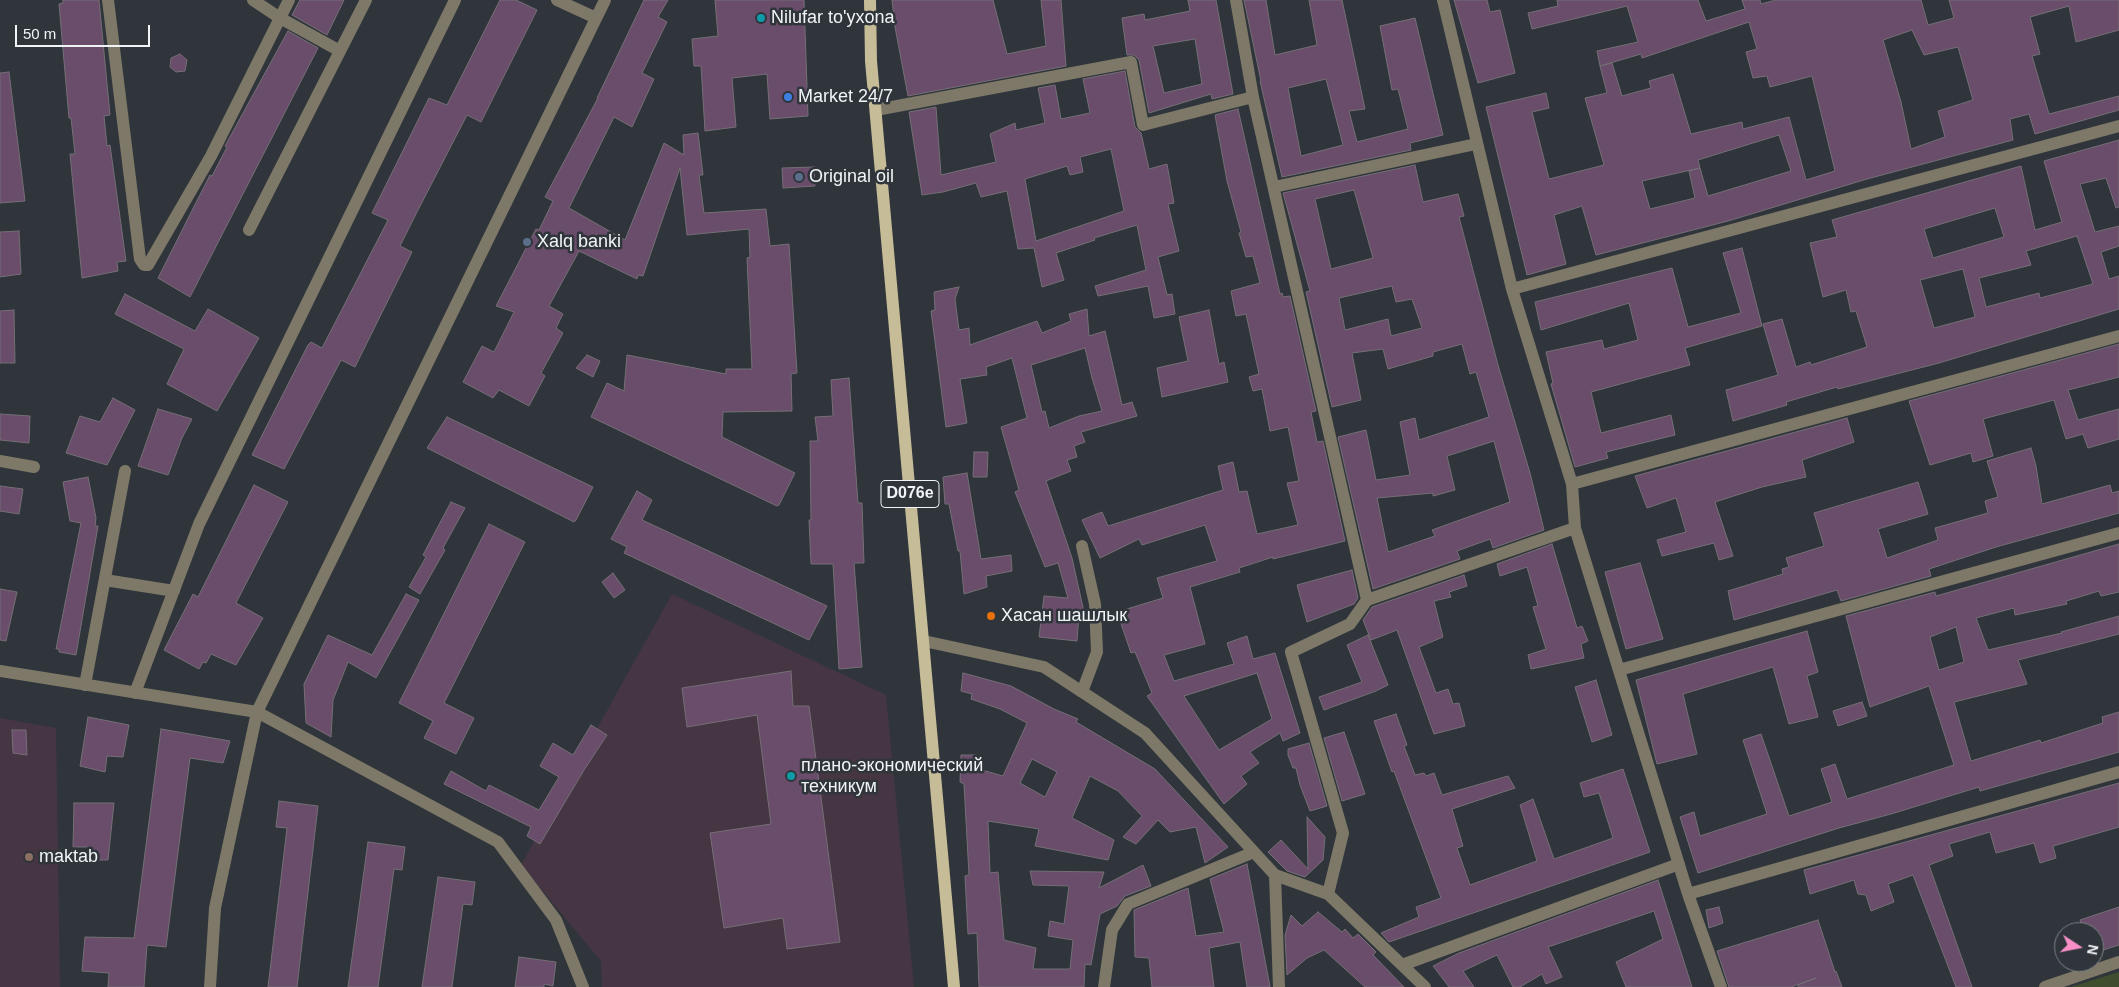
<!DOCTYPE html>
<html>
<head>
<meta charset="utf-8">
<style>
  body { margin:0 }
  #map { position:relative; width:2119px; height:987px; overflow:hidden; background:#2f353b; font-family:Arial,sans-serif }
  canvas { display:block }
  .north { position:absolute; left:2054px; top:922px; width:50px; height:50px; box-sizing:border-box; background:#2f353b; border:1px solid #7c8186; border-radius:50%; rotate:101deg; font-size:14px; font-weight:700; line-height:20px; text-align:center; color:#f0f4f7 }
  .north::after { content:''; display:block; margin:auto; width:18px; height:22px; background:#fa8fc8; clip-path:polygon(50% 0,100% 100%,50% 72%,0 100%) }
  .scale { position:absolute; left:15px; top:25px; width:135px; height:22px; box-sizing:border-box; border:2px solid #f0f4f7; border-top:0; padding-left:6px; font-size:15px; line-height:18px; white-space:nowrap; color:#f0f4f7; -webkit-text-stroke:4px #2f353b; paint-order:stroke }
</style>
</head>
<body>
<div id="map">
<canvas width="2119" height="987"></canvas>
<div class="north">N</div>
<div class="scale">50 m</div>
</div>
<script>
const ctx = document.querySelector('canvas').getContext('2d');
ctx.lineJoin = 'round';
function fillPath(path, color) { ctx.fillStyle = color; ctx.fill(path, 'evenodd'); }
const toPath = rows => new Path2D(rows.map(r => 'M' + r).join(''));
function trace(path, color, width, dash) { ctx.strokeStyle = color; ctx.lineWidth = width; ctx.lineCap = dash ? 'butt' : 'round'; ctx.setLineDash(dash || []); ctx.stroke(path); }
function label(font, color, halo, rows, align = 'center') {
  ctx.font = font + ' Arial,sans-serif'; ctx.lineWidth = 5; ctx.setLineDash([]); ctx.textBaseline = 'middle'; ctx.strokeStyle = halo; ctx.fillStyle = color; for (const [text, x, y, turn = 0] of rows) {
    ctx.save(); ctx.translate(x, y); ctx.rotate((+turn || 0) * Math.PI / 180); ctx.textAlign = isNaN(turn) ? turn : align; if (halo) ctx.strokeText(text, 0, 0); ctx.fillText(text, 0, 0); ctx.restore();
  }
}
const education = toPath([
  [672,594,886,695,914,987,602,987,601,961,521,865],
  [0,718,56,728,60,987,0,987]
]);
const green = toPath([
  [2119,972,2119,987,2071,987]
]);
const building = toPath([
  [63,0,99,0,110,115,104,116,107,146,110,145,126,261,117,262,118,271,82,278,70,154,75,154,71,118,69,118,59,4,63,3,63,0],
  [300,0,344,0,327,35,292,15,300,0],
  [500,0,516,0,537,10,481,122,467,115,417,212,400,246,412,252,355,367,341,360,284,469,252,455,308,345,311,342,322,348,388,220,372,213,429,98,447,105,500,0],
  [644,0,668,0,658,17,667,22,642,73,654,79,632,127,614,117,569,208,625,240,664,143,684,155,683,135,698,133,703,175,699,175,704,213,766,209,770,246,789,244,797,373,791,374,792,411,723,412,722,437,795,473,779,505,777,506,591,417,607,383,624,391,627,355,726,374,726,369,752,369,747,258,750,257,749,229,687,235,680,168,643,276,638,275,637,279,579,251,549,306,563,314,556,328,563,333,541,373,545,376,529,406,499,390,493,398,463,382,482,346,494,352,514,312,496,306,536,229,539,230,553,201,545,197,598,98,597,98,644,0],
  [715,0,804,0,808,116,770,119,767,74,732,78,736,127,705,131,701,66,694,66,692,39,718,36,715,0],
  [892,0,993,0,1007,54,1046,46,1041,0,1061,0,1066,66,908,96,895,27,892,0],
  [1188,0,1216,0,1233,94,1212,99,1211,94,1149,113,1139,60,1134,55,1127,55,1122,18,1144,14,1145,20,1190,11,1188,0],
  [1195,39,1202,84,1164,93,1153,46,1195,39],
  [1244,0,1266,0,1275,55,1317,45,1309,0,1342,0,1365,109,1349,111,1357,142,1408,129,1398,89,1392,90,1380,26,1415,18,1443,135,1410,143,1411,150,1282,177,1260,81,1261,81,1244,0],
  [1326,79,1343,145,1301,156,1288,88,1326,79],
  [1454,0,1487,0,1490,12,1500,10,1515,73,1478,83,1454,0],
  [1557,0,1698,0,1706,21,1745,9,1742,0,1760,0,1761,4,1776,0,1921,0,1928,25,1954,18,1949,0,2119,0,2119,30,2076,42,2069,6,2030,17,2040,54,2032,56,2049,114,2119,96,2119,110,2035,134,2029,114,2010,119,2013,140,1867,179,1728,221,1596,255,1582,206,1554,215,1566,264,1527,275,1486,107,1546,93,1549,108,1532,112,1549,179,1604,165,1585,98,1607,93,1600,66,1612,63,1622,96,1651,88,1649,81,1673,74,1691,134,1742,122,1743,129,1789,117,1806,180,1835,171,1812,76,1770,87,1767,76,1753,78,1746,52,1757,49,1749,22,1642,58,1641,54,1600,66,1597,51,1638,42,1627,6,1532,29,1528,13,1558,6,1557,0],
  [1912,30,1924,55,1958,47,1973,100,1938,111,1945,137,1911,149,1901,102,1883,40,1912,30],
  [1779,135,1791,171,1708,196,1700,168,1689,171,1695,198,1650,209,1642,181,1700,168,1698,160,1779,135],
  [288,31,318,48,190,297,158,278,210,175,212,176,227,147,225,146,231,135,288,31],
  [180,54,187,60,185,71,176,72,170,67,171,58,180,54],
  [1125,71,1135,127,1141,133,1149,169,1167,164,1174,203,1168,204,1179,251,1158,257,1167,295,1172,294,1175,314,1154,318,1148,286,1098,296,1095,286,1146,270,1137,225,1094,238,1095,240,1056,253,1064,280,1042,287,1034,248,1018,249,1007,191,981,197,976,183,943,192,922,195,909,112,936,107,941,175,996,162,990,134,1015,123,1016,130,1045,123,1038,88,1055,85,1061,119,1090,113,1083,79,1125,71],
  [1111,149,1124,211,1036,241,1025,179,1067,166,1070,175,1083,172,1080,157,1111,149],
  [9,72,25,201,0,203,0,73,9,72],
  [1238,109,1280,294,1282,293,1283,297,1290,296,1316,411,1311,412,1317,442,1323,441,1345,541,1273,559,1273,557,1239,568,1240,572,1190,587,1205,644,1164,655,1174,681,1234,664,1227,643,1247,636,1253,659,1275,653,1300,733,1283,741,1280,733,1250,752,1259,763,1241,776,1247,784,1224,804,1147,696,1152,693,1135,652,1131,653,1117,612,1163,598,1157,578,1217,561,1205,525,1142,545,1139,539,1100,558,1082,520,1102,512,1108,526,1223,490,1218,466,1233,462,1239,492,1247,491,1257,534,1298,525,1287,483,1299,481,1288,427,1270,431,1262,389,1253,391,1249,377,1259,374,1246,314,1236,316,1231,291,1260,283,1253,256,1246,257,1239,233,1241,232,1227,181,1215,115,1238,109],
  [1257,673,1272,719,1219,750,1184,696,1257,673],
  [2119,140,2119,207,2116,208,2106,178,2080,184,2095,232,2119,226,2119,246,2101,252,2109,279,2119,276,2119,309,1939,363,1838,389,1837,387,1786,402,1787,405,1733,421,1726,390,1778,375,1763,324,1782,319,1796,367,1810,362,1811,365,1867,347,1856,311,1851,312,1846,290,1823,297,1810,243,1837,237,1832,220,2021,166,2035,230,2062,222,2044,161,2119,140],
  [1995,208,2004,237,1933,258,1924,229,1995,208],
  [2077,236,2093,284,2040,298,2039,293,1986,307,1979,278,2031,265,2026,251,2077,236],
  [1963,269,1975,317,1934,328,1920,280,1963,269],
  [1415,165,1423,202,1458,194,1464,216,1459,217,1498,365,1530,473,1544,530,1493,548,1490,539,1457,551,1460,559,1373,589,1338,437,1366,430,1376,480,1410,475,1400,422,1415,418,1419,440,1489,417,1476,372,1470,374,1462,344,1433,352,1433,356,1388,369,1383,349,1352,353,1361,400,1332,407,1306,292,1310,291,1283,193,1415,165],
  [1354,190,1373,258,1331,269,1315,199,1354,190],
  [1392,286,1396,302,1412,299,1422,328,1391,336,1388,319,1345,330,1339,298,1392,286],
  [1494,441,1510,502,1432,530,1435,536,1388,552,1377,498,1433,493,1433,496,1455,490,1447,456,1494,441],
  [814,167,815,186,783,188,782,168,814,167],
  [19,231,21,274,0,277,0,232,19,231],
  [1742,248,1762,326,1685,348,1690,365,1591,392,1601,433,1671,415,1675,435,1606,452,1608,458,1575,467,1551,384,1553,383,1546,352,1602,340,1604,349,1638,340,1629,303,1541,330,1535,302,1672,268,1688,327,1741,313,1723,253,1742,248],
  [959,287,955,299,959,330,969,328,970,345,1037,321,1042,333,1071,321,1069,314,1087,309,1089,336,1105,331,1122,405,1132,402,1137,416,1081,432,1085,442,1074,446,1077,457,1067,460,1071,471,1046,481,1072,558,1084,612,1079,613,1077,641,1039,637,1044,596,1068,598,1058,563,1045,567,1015,492,1019,490,1001,427,1027,418,1012,358,986,367,987,375,960,379,967,423,946,427,931,311,935,310,934,292,959,287],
  [1085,348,1092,378,1102,411,1079,416,1049,428,1045,411,1042,412,1031,365,1085,348],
  [125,294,195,331,208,309,259,338,217,411,167,384,184,349,115,314,125,294],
  [14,310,15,363,0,363,0,311,14,310],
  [1209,310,1219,364,1224,362,1228,382,1162,397,1157,368,1188,361,1179,317,1209,310],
  [2119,344,2119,377,2068,390,2078,420,2119,409,2119,439,2088,448,2083,434,2066,439,2054,400,1983,419,1993,456,1973,462,1971,453,1930,465,1909,401,2119,344],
  [587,355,600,361,593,377,576,368,587,355],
  [849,378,858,503,862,503,864,563,854,563,862,667,839,669,833,564,811,564,809,520,811,520,810,441,818,441,815,417,833,416,831,380,849,378],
  [113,398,135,410,107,465,66,453,80,416,100,422,113,398],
  [158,409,192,419,182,438,168,475,138,466,158,409],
  [0,414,30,416,29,443,0,440,0,414],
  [447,417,593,487,576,520,574,522,427,448,447,417],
  [1847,418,1854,442,1802,460,1806,477,1762,487,1715,502,1733,556,1719,560,1714,543,1662,556,1657,540,1686,532,1676,498,1647,508,1635,476,1847,418],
  [2031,448,2036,466,2042,504,2110,485,2112,493,2119,491,2119,513,1996,547,1929,569,1931,576,1841,601,1837,590,1734,620,1728,591,1783,574,1782,569,1789,567,1786,558,1824,546,1814,513,1918,482,1928,514,1878,529,1887,558,1938,540,1935,528,1988,513,1985,501,1998,497,1987,461,2031,448],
  [974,452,988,452,987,477,973,477,974,452],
  [967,473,981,559,1011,555,1012,571,986,576,987,587,964,594,960,551,958,551,949,504,945,504,943,477,967,473],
  [88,477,96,518,95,526,98,526,76,655,59,652,59,649,56,649,81,523,70,521,63,482,88,477],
  [254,485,288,502,236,603,263,618,236,665,211,654,206,663,203,662,199,669,164,650,193,594,198,597,254,485],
  [0,486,23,489,19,514,0,511,0,486],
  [637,491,652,500,642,520,827,606,809,640,624,553,627,547,611,539,637,491],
  [451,502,465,508,443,548,445,550,420,594,409,587,426,557,423,555,451,502],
  [489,524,525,542,444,703,474,718,456,754,424,738,433,721,399,703,489,524],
  [1552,544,1577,628,1582,626,1588,641,1581,644,1584,658,1531,669,1528,655,1546,649,1533,607,1538,606,1527,567,1500,576,1497,564,1552,544],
  [2119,544,2119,592,2101,596,2099,591,2066,601,2067,604,2015,615,2014,608,1976,618,1988,650,2062,633,2061,632,2119,616,2119,634,2018,660,2027,684,1954,702,1971,761,2040,740,2041,743,2103,723,2102,717,2119,712,2119,752,1980,791,1979,787,1891,814,1839,828,1698,873,1680,817,1694,812,1700,836,1767,814,1743,740,1761,734,1789,816,1832,802,1821,769,1835,764,1847,799,1954,765,1929,686,1870,707,1846,616,1935,592,1936,596,2119,544],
  [1956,627,1964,662,1939,670,1930,637,1956,627],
  [1640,563,1663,639,1626,649,1605,572,1640,563],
  [1352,570,1358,598,1354,604,1307,622,1297,585,1352,570],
  [613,573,625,590,614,598,602,582,613,573],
  [1464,575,1467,586,1449,592,1451,597,1434,601,1443,637,1419,647,1436,693,1448,689,1453,704,1459,703,1465,726,1434,734,1397,630,1371,640,1363,620,1372,607,1464,575],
  [0,589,17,592,6,641,0,640,0,589],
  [406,594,419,600,376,678,348,662,333,700,331,737,306,723,304,684,328,635,372,655,406,594],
  [1807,631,1818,672,1807,676,1818,717,1789,724,1773,667,1683,694,1697,754,1657,764,1636,680,1807,631],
  [1368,635,1388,685,1376,691,1324,710,1319,697,1362,682,1347,645,1368,635],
  [791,671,793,706,809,706,840,942,787,949,783,918,724,928,710,833,771,824,757,715,687,727,682,688,791,671],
  [963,673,1011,686,1054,709,1078,719,1076,722,1155,769,1228,847,1205,863,1196,827,1170,832,1158,820,1136,844,1123,837,1142,816,1118,791,1090,776,1072,818,1114,840,1108,860,1035,846,1039,829,988,821,990,873,998,872,1004,940,1036,948,1033,969,1070,969,1073,940,1048,936,1050,921,1064,924,1069,886,1033,885,1030,871,1104,872,1099,888,1143,865,1151,886,1125,896,1117,906,1100,914,1091,965,1085,964,1084,987,979,987,977,933,968,934,965,876,969,875,964,784,960,782,961,755,976,755,975,768,1003,776,1027,723,1000,709,971,699,972,694,961,691,963,673],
  [1032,759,1057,772,1045,797,1020,783,1032,759],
  [1596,680,1612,735,1592,742,1575,687,1596,680],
  [1862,702,1867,716,1838,726,1833,711,1862,702],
  [1396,714,1407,745,1404,746,1415,775,1424,773,1426,776,1434,773,1442,795,1508,776,1515,788,1452,809,1463,846,1457,848,1470,885,1537,861,1520,805,1533,799,1554,859,1613,838,1599,793,1584,797,1580,783,1623,769,1650,852,1389,942,1381,933,1419,917,1416,907,1441,898,1394,771,1392,772,1374,721,1396,714],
  [88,717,129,725,123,757,107,756,105,772,80,766,88,717],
  [591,725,607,735,584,770,540,844,527,836,531,827,444,784,451,771,486,791,489,785,539,810,559,777,540,766,553,743,573,755,591,725],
  [161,729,230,741,223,763,190,758,166,947,147,945,144,987,108,987,109,973,82,971,85,937,134,938,161,729],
  [12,730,26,730,27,755,13,753,12,730],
  [1344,732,1365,794,1342,801,1324,738,1344,732],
  [1309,743,1327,806,1310,811,1300,785,1296,768,1293,768,1288,755,1288,749,1309,743],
  [2119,783,2119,827,2053,846,2056,858,2040,863,2034,843,1996,853,1990,832,1949,844,1953,856,1929,865,1972,987,1956,987,1913,875,1888,884,1894,902,1871,911,1866,895,1858,894,1854,880,1810,894,1804,870,2119,783],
  [279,801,318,806,297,987,268,987,287,828,276,827,279,801],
  [74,803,114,803,108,860,88,860,89,847,73,847,74,803],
  [1307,817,1325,837,1323,860,1305,877,1287,871,1268,852,1281,840,1308,869,1307,817],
  [368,842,405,847,402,870,394,869,378,987,348,987,368,842],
  [1247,864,1270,987,1247,987,1240,942,1209,948,1214,987,1152,987,1149,958,1135,957,1134,910,1188,888,1196,936,1224,932,1210,879,1247,864],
  [438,877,475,882,472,905,463,904,452,987,422,987,438,877],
  [1658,880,1692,987,1626,987,1616,962,1663,939,1654,911,1548,947,1562,977,1546,984,1542,974,1520,987,1513,987,1497,955,1463,971,1474,987,1449,987,1433,966,1459,953,1658,880],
  [1719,907,1723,923,1709,928,1706,910,1719,907],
  [2119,907,2119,945,2094,953,2094,932,2084,932,2080,920,2119,907],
  [1318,912,1342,932,1345,929,1353,938,1358,934,1376,952,1373,955,1404,987,1365,987,1324,950,1307,958,1287,975,1285,935,1291,915,1302,926,1318,912],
  [1818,920,1835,972,1836,971,1842,987,1798,987,1798,985,1816,978,1791,987,1729,987,1717,951,1818,920],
  [519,957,556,962,553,986,544,984,544,987,515,987,519,957]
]);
const minor = toPath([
  [108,0,140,259,144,265,148,265,211,156,289,0],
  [253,0,280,18,340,51],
  [557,0,596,18],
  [1236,0,1253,97,1367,600],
  [1443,0,1512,289,1572,484,1575,528,1688,894,1721,987],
  [876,110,1131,62,1143,125,1253,97],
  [1274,187,1476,144],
  [249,230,366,0],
  [1512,289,2119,126],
  [0,461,34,467],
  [1572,484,2119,336],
  [1082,546,1095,604,1097,652,1082,692],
  [105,580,174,591],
  [924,641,1044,667,1145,733,1275,875,1328,894,1425,987],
  [1619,670,2119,533],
  [0,671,257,712,498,842,556,920,583,987],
  [85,685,125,471],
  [135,693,199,524,455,0],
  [1275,875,1279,987],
  [1328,894,1343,833,1291,652,1350,624,1367,600,1575,528],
  [1688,894,2119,772],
  [1402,965,1679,864],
  [210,987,215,908,257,712,605,0],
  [1104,987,1112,930,1128,904,1254,852],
  [2045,987,2119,962]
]);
const major = toPath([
  [870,0,871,61,954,987]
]);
const markers = [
  [761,18,5,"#0f9aa8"],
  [788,97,5,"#3f7fe0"],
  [799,177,5,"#5c6f8a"],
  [527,242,5,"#5c6f8a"],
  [991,616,5,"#e8710a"],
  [791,776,5,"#0f9aa8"],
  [29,857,5,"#8d6e63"]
];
const shields = [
  [910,494,58]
];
const shieldNames = [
  ["D076e",910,494]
];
const poiNames = [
  ["Nilufar to'yxona",771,18],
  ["Market 24/7",798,97],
  ["Original oil",809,177],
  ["Xalq banki",537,242],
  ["Хасан шашлык",1001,616],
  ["плано-экономический",801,766],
  ["техникум",801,787],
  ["maktab",39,857]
];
fillPath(education, '#463643');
fillPath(green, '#3f4f2e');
fillPath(building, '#694d6b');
trace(building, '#756f76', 1);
trace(minor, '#7d7867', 12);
trace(major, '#c6bc97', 12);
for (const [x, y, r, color] of markers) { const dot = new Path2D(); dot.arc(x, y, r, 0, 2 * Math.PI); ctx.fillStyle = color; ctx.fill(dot); trace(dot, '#2f353b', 2); }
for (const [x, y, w] of shields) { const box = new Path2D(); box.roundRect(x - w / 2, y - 13.5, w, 27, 4); ctx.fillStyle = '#2f353b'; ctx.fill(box); trace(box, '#f0f4f7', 1); }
label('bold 16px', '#f0f4f7', null, shieldNames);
label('18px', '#f0f4f7', '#2f353b', poiNames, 'left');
</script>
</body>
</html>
